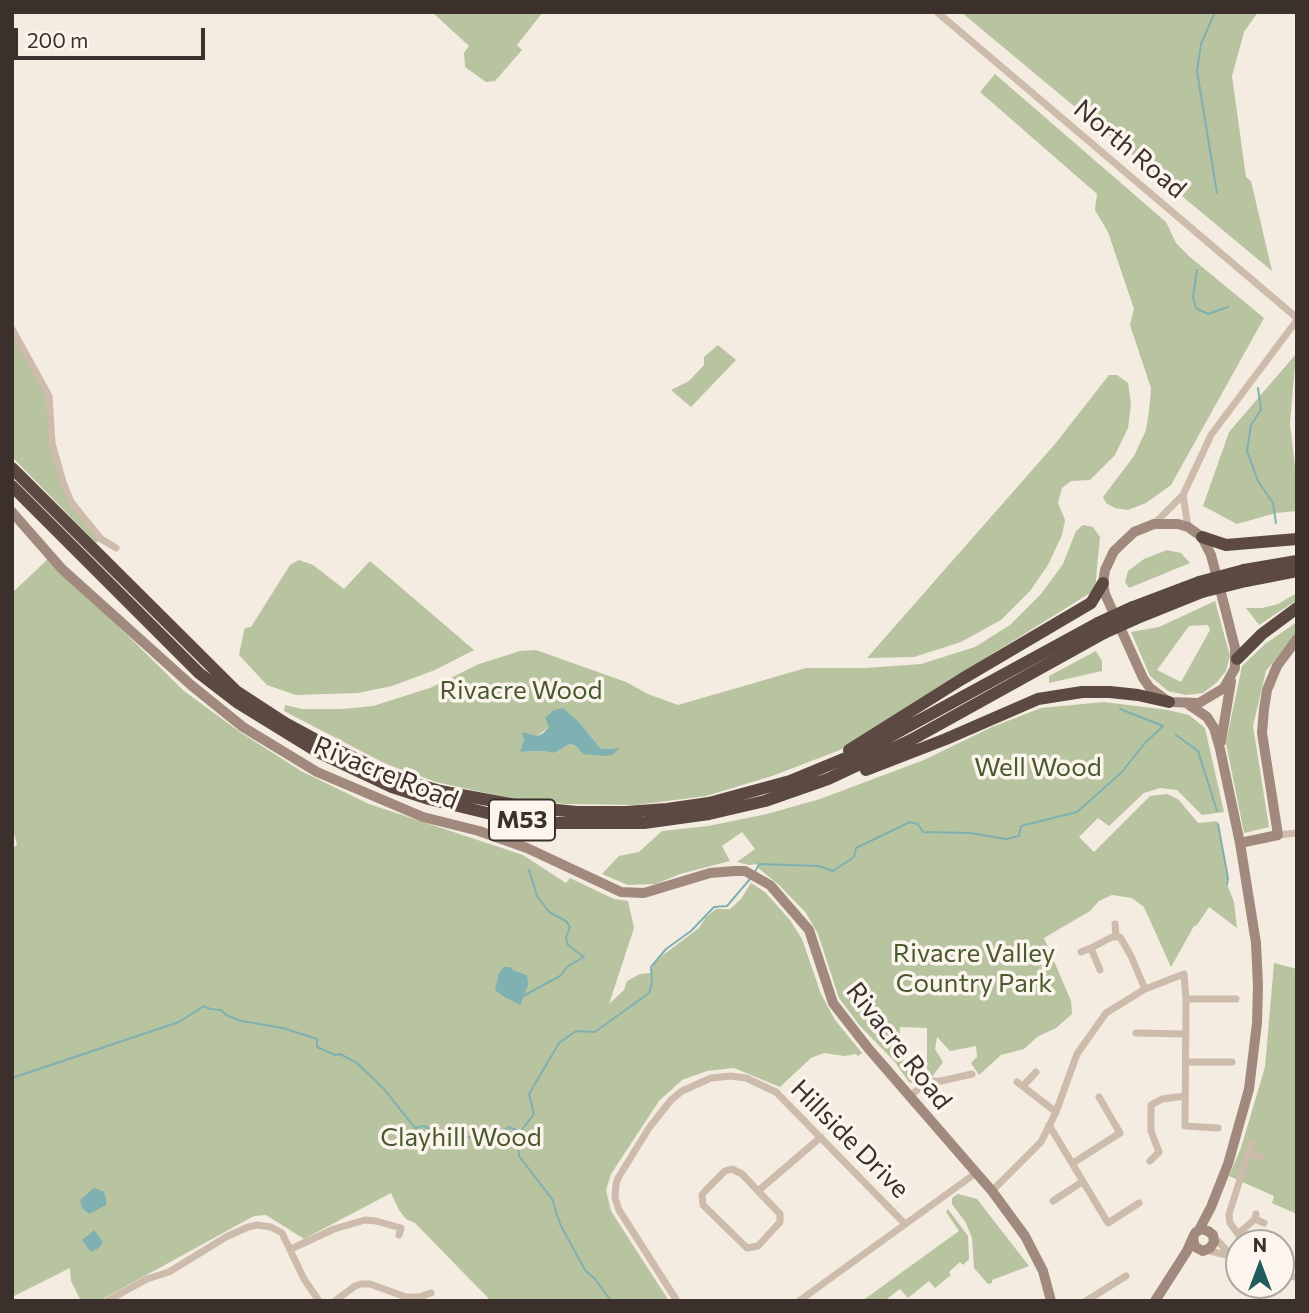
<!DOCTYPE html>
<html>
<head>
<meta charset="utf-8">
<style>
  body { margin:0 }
  #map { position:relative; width:1309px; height:1313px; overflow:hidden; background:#f4ebe1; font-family:Commissioner,sans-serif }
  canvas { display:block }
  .frame { position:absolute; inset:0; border:14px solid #3b302b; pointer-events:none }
  .north { position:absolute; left:1225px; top:1229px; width:70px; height:70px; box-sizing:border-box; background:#fbf5ee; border:2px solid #aea6a0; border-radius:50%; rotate:0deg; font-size:19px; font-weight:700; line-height:28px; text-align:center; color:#3b302b }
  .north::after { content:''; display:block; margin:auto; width:24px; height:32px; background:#1f5a5e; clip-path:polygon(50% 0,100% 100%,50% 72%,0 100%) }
  .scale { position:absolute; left:14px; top:28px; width:191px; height:32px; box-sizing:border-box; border:4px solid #3b302b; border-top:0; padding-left:9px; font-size:21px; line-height:24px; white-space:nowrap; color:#3b302b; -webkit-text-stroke:5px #fbf5ee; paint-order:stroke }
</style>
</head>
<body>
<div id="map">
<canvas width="1309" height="1313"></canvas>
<div class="frame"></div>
<div class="north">N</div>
<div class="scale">200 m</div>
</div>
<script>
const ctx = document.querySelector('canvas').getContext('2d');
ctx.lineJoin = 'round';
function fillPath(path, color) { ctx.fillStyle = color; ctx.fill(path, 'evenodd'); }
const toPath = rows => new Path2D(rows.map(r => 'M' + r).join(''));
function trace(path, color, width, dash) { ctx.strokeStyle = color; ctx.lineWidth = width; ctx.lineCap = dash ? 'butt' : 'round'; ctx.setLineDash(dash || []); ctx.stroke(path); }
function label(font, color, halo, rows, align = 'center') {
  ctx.font = font + ' Commissioner,sans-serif'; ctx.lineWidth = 7; ctx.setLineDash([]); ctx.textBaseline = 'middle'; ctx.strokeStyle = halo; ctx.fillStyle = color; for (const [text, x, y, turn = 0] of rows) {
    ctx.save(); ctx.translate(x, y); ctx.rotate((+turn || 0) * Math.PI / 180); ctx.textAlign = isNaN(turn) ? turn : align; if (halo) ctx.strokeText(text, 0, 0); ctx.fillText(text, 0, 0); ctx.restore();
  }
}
const green = toPath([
  [432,12,543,12,517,45,522,50,495,81,486,82,465,67,464,53,469,46],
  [961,12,1258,12,1244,32,1232,76,1246,177,1251,181,1272,271],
  [995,74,1166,222,1176,243,1190,257,1264,318,1171,485,1146,503,1128,510,1115,508,1106,503,1103,497,1134,456,1146,430,1149,411,1151,388,1130,325,1134,309,1108,232,1095,210,1097,194,980,92],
  [12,334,49,396,52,443,71,502,101,539,96,543,12,457],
  [718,345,736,360,691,407,671,390,689,381,704,365,704,357],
  [1296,354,1290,423,1297,485,1297,511,1276,513,1237,524,1203,506,1229,432],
  [1109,375,1117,375,1128,383,1131,405,1128,428,1115,455,1090,480,1071,481,1062,488,1058,503,1065,520,1062,535,1048,565,1030,591,1001,620,961,642,914,657,867,658,1055,444],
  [1083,525,1093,527,1100,537,1095,590,992,654,908,710,840,750,772,776,706,796,636,805,565,804,513,799,436,782,386,764,284,711,285,705,302,709,342,709,373,706,430,688,479,664,520,651,536,650,626,682,648,694,678,705,806,668,866,668,921,664,975,647,1010,625,1041,594,1063,564,1076,531],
  [574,719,580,723,601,749,618,748,584,754,576,746,570,744,554,753,542,751,520,752,524,739,537,736,549,727],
  [1167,550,1181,553,1190,563,1129,588,1125,582,1128,571,1144,559],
  [49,558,184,691,240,732,301,771,369,804,523,855,566,883,570,878,614,899,628,901,634,928,609,1004,624,990,627,981,640,974,651,973,654,964,663,955,699,928,706,917,716,909,730,909,741,899,751,883,765,892,790,920,802,939,821,994,835,1020,862,1053,858,1056,856,1054,845,1056,824,1053,811,1058,780,1087,734,1068,707,1071,682,1080,659,1101,611,1174,606,1190,611,1211,669,1301,491,1301,415,1223,406,1219,399,1210,391,1193,304,1239,266,1215,254,1216,99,1301,81,1301,71,1281,70,1268,12,1297,12,850,17,844,12,827,12,593],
  [299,560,313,565,344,589,370,561,474,650,435,670,392,686,358,693,296,695,267,685,239,655,244,631,245,628,251,627,290,565],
  [1297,593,1297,600,1259,625,1246,608,1262,608,1278,604],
  [1215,601,1230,656,1226,671,1216,683,1203,693,1186,695,1168,691,1150,676,1131,632,1159,627],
  [1208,625,1210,630,1181,682,1157,670,1189,626],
  [1297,622,1297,632,1266,671,1253,726,1269,827,1244,833,1226,743,1242,666,1265,644],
  [1096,651,1102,661,1102,671,1049,683,1049,676],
  [1104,702,1168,710,1189,715,1205,728,1224,812,1202,815,1177,790,1160,788,1144,793,1109,826,1098,818,1079,837,1094,852,1150,796,1167,794,1178,799,1198,823,1217,821,1228,878,1227,884,1234,902,1237,928,1209,907,1197,925,1194,926,1171,967,1144,907,1132,898,1112,895,1099,901,1090,911,1044,938,1071,1001,1072,1014,1056,1028,1037,1037,1024,1049,1001,1055,979,1075,971,1063,977,1057,976,1046,950,1051,937,1037,935,1049,943,1062,932,1077,927,1069,927,1028,900,1027,898,1060,918,1062,923,1070,921,1081,916,1084,909,1082,894,1061,860,1026,839,998,818,934,806,913,779,885,757,867,758,864,749,865,737,862,755,849,742,832,722,846,730,861,680,874,656,884,628,885,602,874,619,856,639,852,662,831,708,826,767,814,820,799,924,760,992,727,1041,708],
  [1274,963,1297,969,1297,1214,1272,1203,1274,1196,1229,1176,1241,1148,1265,1067],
  [958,1194,977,1199,1029,1266,992,1280,992,1283,988,1284,974,1268,972,1238,966,1223,952,1204,952,1198],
  [948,1209,968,1236,969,1259,963,1265,960,1262,949,1272,951,1275,935,1288,929,1281,908,1298,900,1289,884,1301,862,1301,959,1231,946,1212]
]);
const water = toPath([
  [563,708,580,723,601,749,619,748,614,754,606,756,583,754,576,746,570,744,554,753,542,751,520,752,524,739,522,732,537,736,542,734,549,727,545,718,554,710],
  [504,967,510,967,514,971,527,975,528,985,520,1005,503,996,495,990,499,973],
  [94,1188,103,1191,106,1197,106,1205,89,1214,82,1208,80,1200],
  [94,1230,103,1242,99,1248,91,1252,82,1240]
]);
const stream = toPath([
  [1215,12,1201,44,1197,71,1217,193],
  [1197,270,1193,297,1196,308,1208,314,1228,307],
  [1258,388,1261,410,1251,425,1247,451,1258,481,1273,503,1276,523],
  [1176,735,1198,751,1217,811],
  [1218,824,1228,878,1227,884],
  [755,872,759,864,819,866,833,871,854,857,856,848,910,822,918,824,923,832,970,833,1006,839,1019,836,1021,826,1077,812,1121,773,1145,743,1163,726,1120,709],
  [523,996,560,976,568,966,584,957,568,945,566,938,570,927,566,921,549,912,537,896,529,870],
  [12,1078,179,1022,204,1006,210,1009,221,1010,226,1015,241,1021,283,1028,317,1039,317,1047,335,1055,340,1054,357,1063,384,1089,415,1128,424,1126,444,1136,461,1135,476,1139,491,1139,509,1127,519,1131],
  [611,1301,595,1279,585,1270,560,1224,552,1199,519,1156,517,1136,534,1114,529,1094,559,1043,576,1031,595,1032,649,993,652,983,651,967,666,949,691,931,714,907,727,906,750,879]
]);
const street = toPath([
  [937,12,1297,318],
  [12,329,49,396,52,443,63,482,71,502,101,539,116,548],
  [1183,495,1188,527],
  [1154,524,1183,495,1211,435,1297,320],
  [1278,835,1297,833],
  [1115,924,1116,936],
  [1081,952,1091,948],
  [1100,970,1091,948,1112,937,1120,937,1131,956,1145,989],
  [1186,999,1236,999],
  [1136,1033,1185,1034],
  [1186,1062,1232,1062],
  [1017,1082,1056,1112],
  [1023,1086,1036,1072],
  [910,1096,928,1081,941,1081,972,1074],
  [1049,1125,1108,1223,1139,1203],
  [1248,1152,1261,1157],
  [1150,1161,1159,1152,1151,1131,1151,1105,1162,1099,1185,1096],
  [1073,1163,1120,1133,1099,1097],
  [758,1191,780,1214,780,1222,758,1246,747,1248,703,1205,702,1195,705,1191,725,1171,732,1169,742,1174,758,1191,821,1137],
  [992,1191,1041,1142,1056,1112,1077,1054,1106,1013,1145,989,1184,974,1186,999,1185,1126,1218,1128],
  [1053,1201,1082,1182],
  [1256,1214,1255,1219,1264,1223],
  [1238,1234,1230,1223,1229,1214,1252,1142],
  [1213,1236,1231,1255],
  [1244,1243,1238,1234,1255,1219],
  [291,1249,334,1229,365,1220,376,1221,401,1228,399,1235],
  [1206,1250,1239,1258],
  [1281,1272,1297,1278],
  [107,1301,147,1279,169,1272,226,1237,248,1227,257,1225,271,1227,282,1233,304,1279,319,1301],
  [335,1301,355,1286,361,1284,370,1284,406,1297,419,1297,431,1293],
  [677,1301,619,1210,615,1198,616,1184,618,1178,649,1128,671,1100,682,1091,711,1078,731,1076,746,1078,776,1092,905,1224],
  [799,1301,976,1173],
  [1086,1301,1126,1276]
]);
const secondary = toPath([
  [12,512,62,569,191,685,243,727,317,772,423,817,479,831,527,848,621,892,644,893,710,873,734,871,745,871,770,885,809,930,833,1003,868,1048,992,1191,1025,1236,1043,1271,1051,1301],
  [1154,524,1178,524,1188,527,1202,537,1211,555,1226,612,1235,648,1235,668,1224,688,1199,703,1169,702,1150,688,1143,678,1105,594,1103,583,1105,570,1114,551,1134,532,1154,524],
  [1188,704,1207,717,1214,728,1220,749,1240,843,1256,943,1258,986,1257,1023,1249,1089,1228,1164,1211,1207,1199,1230],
  [1221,742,1231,681],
  [1240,843,1278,835,1262,733,1264,709,1267,690,1277,666,1297,639],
  [1155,1301,1187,1251,1194,1235,1196,1232,1201,1229,1208,1231,1213,1235,1214,1242,1210,1248,1203,1251,1195,1247,1193,1238]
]);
const highway = toPath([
  [12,468,236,691,285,723,324,744,397,778,440,791,526,807,577,812,626,812,667,809,709,803,790,781,865,750,1098,623],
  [12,486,199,673,238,703,316,751,392,787,429,799,508,818,550,823,644,823,709,814,765,801,828,779,911,740,1104,633],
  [1202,537,1226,545,1297,539],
  [1244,570,1297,561],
  [1246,581,1297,571],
  [1133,607,1199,582],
  [1135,619,1202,592],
  [1237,659,1262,634,1297,608],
  [849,750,962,679,1091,603,1103,583],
  [866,770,946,739,1038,699,1082,692,1110,692,1138,695,1169,702]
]);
const highwayBridge = toPath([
  [1199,582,1244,570],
  [1202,592,1246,581],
  [1098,623,1133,607],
  [1104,633,1135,619]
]);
const shields = [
  [522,820,66]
];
const shieldNames = [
  ["M53",522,820]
];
const streetNames = [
  ["North Road",1130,149,40],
  ["Rivacre Road",386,773,22],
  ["Rivacre Road",899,1046,52],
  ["Hillside Drive",850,1139,45]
];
const parkNames = [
  ["Rivacre Wood",521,690],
  ["Well Wood",1038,767],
  ["Rivacre Valley",974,953],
  ["Country Park",974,983],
  ["Clayhill Wood",461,1137]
];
fillPath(green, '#b8c4a0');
fillPath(water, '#7fb0b2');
trace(stream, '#7fb0b2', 2);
trace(street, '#cdbbac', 7);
trace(secondary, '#a18a7d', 10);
trace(highway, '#5c4a42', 12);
trace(highwayBridge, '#5c4a42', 12);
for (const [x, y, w] of shields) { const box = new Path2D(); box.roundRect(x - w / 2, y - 20.5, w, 41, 5); ctx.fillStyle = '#fbf5ee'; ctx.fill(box); trace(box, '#3b302b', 2); }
label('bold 24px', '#3b302b', null, shieldNames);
label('26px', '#3b302b', '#fbf5ee', streetNames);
label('26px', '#4a5a2e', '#fbf5ee', parkNames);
</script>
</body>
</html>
